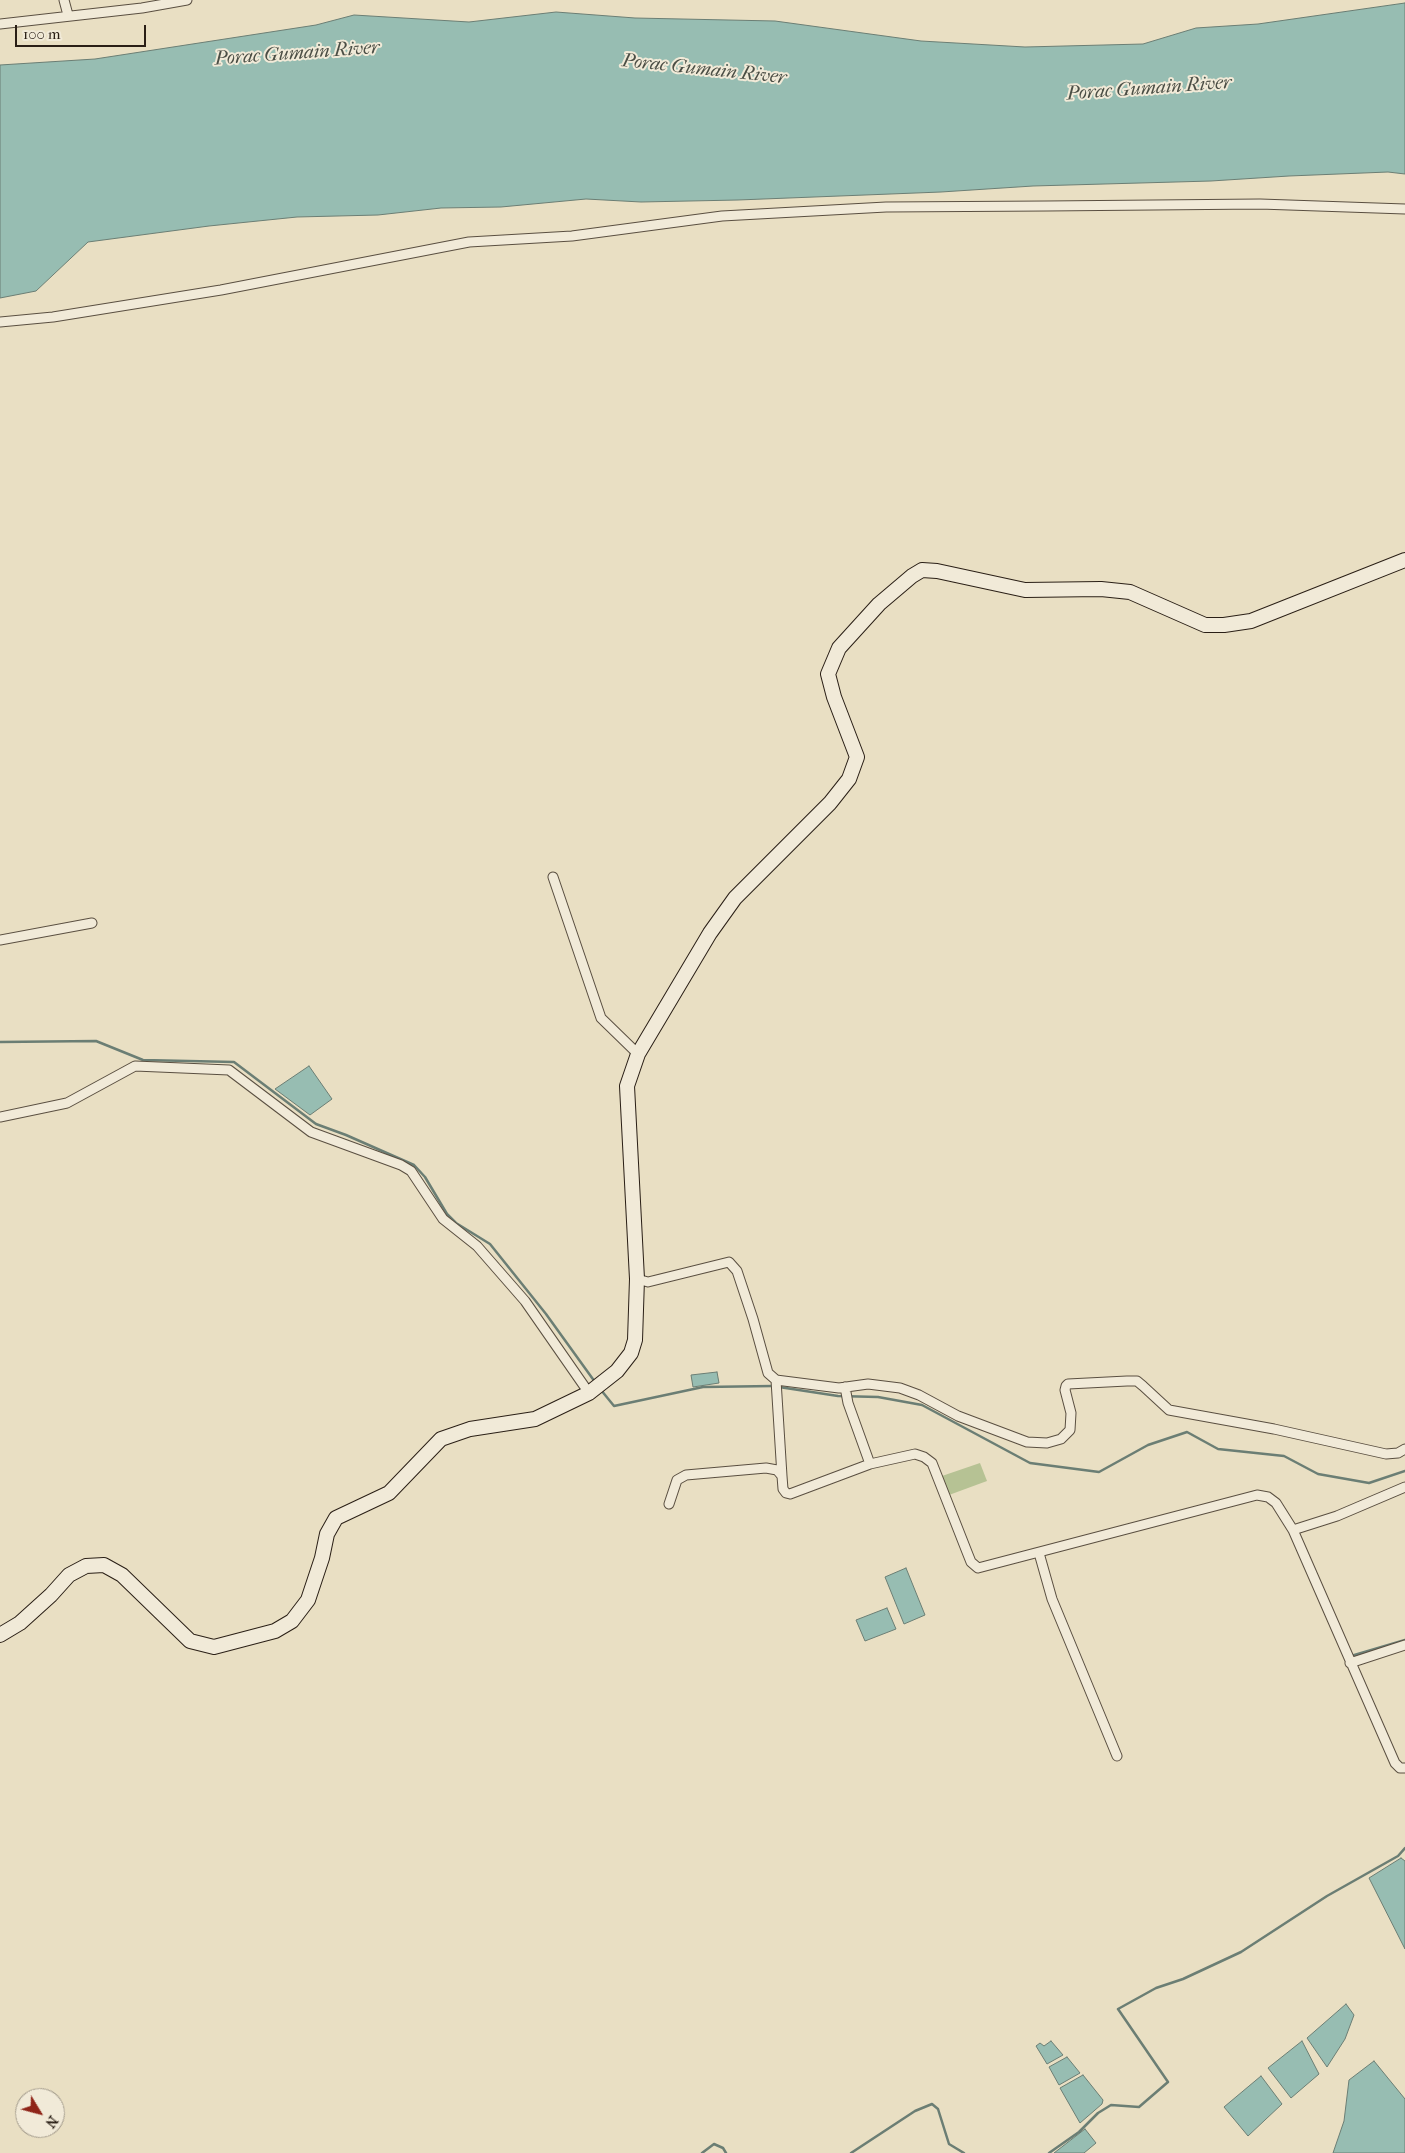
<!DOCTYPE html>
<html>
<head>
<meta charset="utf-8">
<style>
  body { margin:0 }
  #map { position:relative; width:1405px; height:2153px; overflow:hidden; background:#e9dfc3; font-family:"IM FELL French Canon",serif }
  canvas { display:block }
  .north { position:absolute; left:15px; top:2088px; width:50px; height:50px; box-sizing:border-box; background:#f1ead8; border:1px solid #a1998a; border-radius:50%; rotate:127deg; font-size:14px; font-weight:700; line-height:20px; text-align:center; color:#2a1f16 }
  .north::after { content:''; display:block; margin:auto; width:18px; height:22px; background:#8f2418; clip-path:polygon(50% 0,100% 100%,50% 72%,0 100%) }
  .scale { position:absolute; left:15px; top:25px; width:131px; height:22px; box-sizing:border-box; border:2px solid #2a1f16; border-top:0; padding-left:6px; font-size:15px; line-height:18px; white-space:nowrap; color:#2a1f16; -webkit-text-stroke:4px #f1ead8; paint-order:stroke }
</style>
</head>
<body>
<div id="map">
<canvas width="1405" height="2153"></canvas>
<div class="north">N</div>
<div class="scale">100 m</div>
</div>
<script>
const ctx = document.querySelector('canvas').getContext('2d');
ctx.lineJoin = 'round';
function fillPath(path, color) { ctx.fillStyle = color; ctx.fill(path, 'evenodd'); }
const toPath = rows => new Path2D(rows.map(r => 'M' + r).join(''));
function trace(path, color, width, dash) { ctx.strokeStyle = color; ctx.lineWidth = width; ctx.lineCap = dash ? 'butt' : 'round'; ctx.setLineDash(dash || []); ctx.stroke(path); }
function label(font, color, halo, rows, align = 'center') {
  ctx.font = font + ' "IM FELL French Canon",serif'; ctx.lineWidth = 4; ctx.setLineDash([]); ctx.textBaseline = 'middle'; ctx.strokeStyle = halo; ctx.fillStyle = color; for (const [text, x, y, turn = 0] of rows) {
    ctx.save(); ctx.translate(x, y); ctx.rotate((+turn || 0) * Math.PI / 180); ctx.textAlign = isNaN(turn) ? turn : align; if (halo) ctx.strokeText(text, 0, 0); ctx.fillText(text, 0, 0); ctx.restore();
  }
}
const green = toPath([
  [980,1463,987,1481,949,1495,942,1476]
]);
const water = toPath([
  [1405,3,1405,174,1388,172,1289,176,1211,181,1033,186,941,192,738,200,641,202,586,199,501,207,441,208,378,215,297,217,209,226,88,242,36,291,0,298,0,65,95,59,316,25,354,15,469,22,556,12,635,18,775,21,921,41,1025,47,1143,44,1196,28,1258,24,1405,3],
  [309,1066,332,1099,310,1115,275,1089,309,1066],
  [717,1372,719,1383,693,1387,691,1375,717,1372],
  [906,1568,925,1615,904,1624,885,1577,906,1568],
  [887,1608,896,1629,865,1641,856,1620,887,1608],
  [1401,1858,1405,1861,1405,1949,1369,1878,1401,1858],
  [1346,2004,1354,2015,1345,2039,1327,2067,1307,2038,1346,2004],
  [1051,2041,1063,2055,1047,2064,1036,2046,1040,2043,1044,2046,1051,2041],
  [1302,2041,1319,2074,1291,2098,1268,2068,1302,2041],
  [1067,2057,1080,2073,1059,2085,1049,2067,1067,2057],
  [1374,2061,1405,2099,1405,2153,1333,2153,1344,2121,1349,2080,1374,2061],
  [1083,2075,1103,2100,1102,2104,1080,2123,1060,2088,1083,2075],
  [1261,2076,1282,2104,1248,2136,1224,2107,1261,2076],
  [1085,2129,1096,2143,1084,2153,1054,2153,1085,2129]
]);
const stream = toPath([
  [0,1042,96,1041,143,1060,234,1062,316,1124,346,1135,414,1165,425,1177,447,1214,456,1223,490,1244,546,1314,595,1382],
  [779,1387,838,1396,878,1397,922,1405,1030,1463,1099,1472,1148,1445,1187,1432,1218,1449,1284,1456,1318,1474,1369,1483,1405,1471],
  [601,1390,614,1406,703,1387,773,1386],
  [1351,1656,1405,1640],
  [702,2153,714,2144,723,2148,726,2153],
  [851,2153,915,2111,932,2104,938,2109,949,2144,964,2153],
  [1049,2153,1079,2132,1098,2113,1111,2105,1139,2107,1168,2082,1118,2009,1156,1988,1183,1979,1241,1952,1327,1896,1398,1856,1405,1848]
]);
const street = toPath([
  [64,0,68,15],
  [0,24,142,8,187,0],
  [0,322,53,317,221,290,469,242,572,236,722,216,886,207,1046,206,1260,204,1405,209],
  [553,877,601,1018,638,1054],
  [0,940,92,923],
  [0,1117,67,1103,135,1066,229,1070,311,1132,401,1165,411,1171,443,1219,477,1246,525,1301,589,1393],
  [637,1279,648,1282,729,1262,737,1271,753,1319,768,1373,776,1380,839,1388,868,1384,900,1388,919,1395,958,1416,1027,1442,1047,1443,1061,1439,1070,1430,1071,1413,1065,1390,1066,1386,1068,1384,1127,1381,1137,1381,1143,1386,1169,1410,1274,1429,1386,1454,1398,1453,1405,1449],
  [776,1380,782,1476,783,1489,786,1493,790,1494,870,1464,915,1454,924,1457,932,1463,967,1552,971,1562,978,1568,1257,1495,1268,1497,1276,1503,1293,1530,1337,1516,1405,1487],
  [845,1387,848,1403,870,1464],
  [669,1504,677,1480,686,1475,766,1468,777,1470,782,1476],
  [1293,1530,1395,1763,1400,1768,1405,1768],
  [1039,1553,1052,1599,1117,1756],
  [1350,1663,1405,1645]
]);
const secondary = toPath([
  [0,1635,20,1623,51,1595,69,1575,86,1566,104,1565,122,1575,190,1641,214,1647,275,1631,292,1621,308,1600,322,1558,327,1534,336,1518,389,1493,441,1439,470,1429,535,1419,589,1393,617,1371,631,1353,635,1340,637,1279,627,1086,638,1054,710,933,735,898,830,803,849,779,857,757,834,697,828,674,839,648,879,604,912,576,922,570,937,571,1025,590,1101,589,1130,592,1205,625,1224,625,1251,621,1405,560]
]);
const waterNames = [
  ["Porac Gumain River",297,54,-4],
  ["Porac Gumain River",704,70,6],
  ["Porac Gumain River",1149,89,-4]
];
fillPath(green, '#b6c294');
fillPath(water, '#97bdb2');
trace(water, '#6b7e74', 1);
trace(stream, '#6b7e74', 2.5);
trace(street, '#5a4f41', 11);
trace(secondary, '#2a1f16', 16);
trace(street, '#f1ead8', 9);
trace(secondary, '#f1ead8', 14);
label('italic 19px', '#4b4e45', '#f1ead8', waterNames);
</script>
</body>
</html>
